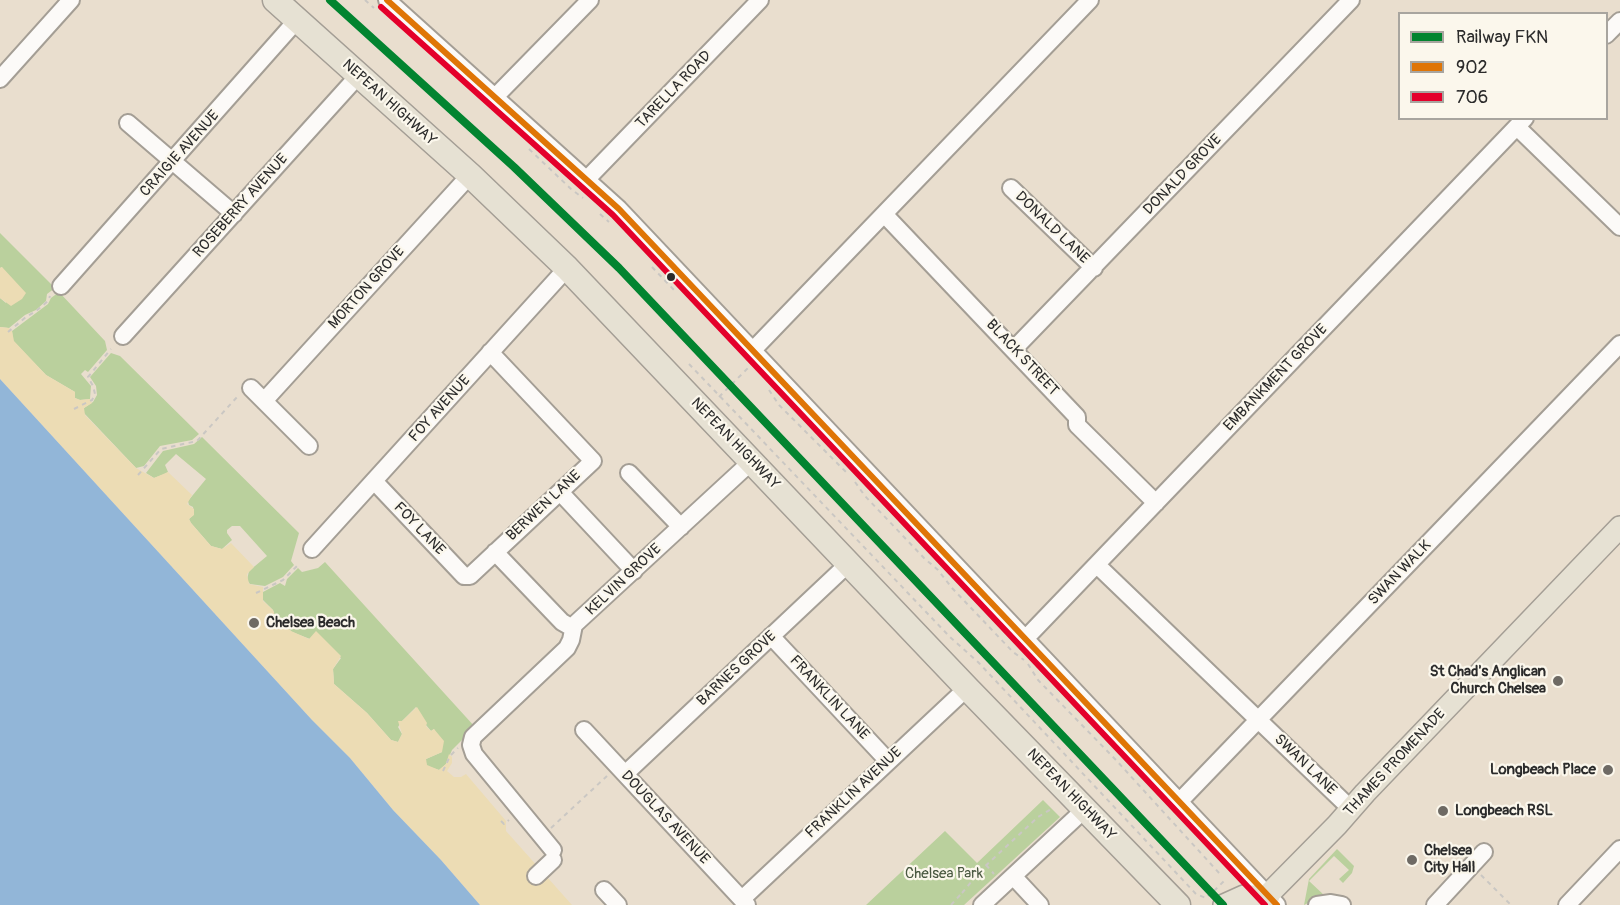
<!DOCTYPE html>
<html>
<head>
<meta charset="utf-8">
<style>
  body { margin:0 }
  #map { position:relative; width:1620px; height:905px; overflow:hidden; background:#e9dece; font-family:Pangolin,sans-serif }
  canvas { display:block }
  .legend { position:absolute; left:1398px; top:12px; width:210px; height:108px; box-sizing:border-box; background:#fbf7ec; border:2px solid #a8a59f; margin:0; padding:8px 10px; list-style:none; font-size:18px; color:#2b2b2b }
  .legend li { display:flex; align-items:center; gap:12px; height:30px }
  .legend b { width:30px; border:2px solid #a8a59f }
</style>
</head>
<body>
<div id="map">
<canvas width="1620" height="905"></canvas>
<ul class="legend">
<li><b style="height:8px;background:#028430"></b>Railway FKN</li>
<li><b style="height:8px;background:#df7506"></b>902</li>
<li><b style="height:8px;background:#e4002b"></b>706</li>
</ul>
</div>
<script>
const ctx = document.querySelector('canvas').getContext('2d');
ctx.lineJoin = 'round';
function fillPath(path, color) { ctx.fillStyle = color; ctx.fill(path, 'evenodd'); }
const toPath = rows => new Path2D(rows.map(r => 'M' + r).join(''));
function trace(path, color, width, dash) { ctx.strokeStyle = color; ctx.lineWidth = width; ctx.lineCap = dash ? 'butt' : 'round'; ctx.setLineDash(dash || []); ctx.stroke(path); }
function label(font, color, halo, rows, align = 'center') {
  ctx.font = font + ' Pangolin,sans-serif'; ctx.lineWidth = 4.5; ctx.setLineDash([]); ctx.textBaseline = 'middle'; ctx.strokeStyle = halo; ctx.fillStyle = color; for (const [text, x, y, turn = 0] of rows) {
    ctx.save(); ctx.translate(x, y); ctx.rotate((+turn || 0) * Math.PI / 180); ctx.textAlign = isNaN(turn) ? turn : align; if (halo) ctx.strokeText(text, 0, 0); ctx.fillText(text, 0, 0); ctx.restore();
  }
}
const green = toPath([
  [0,233,55,288,47,294,46,301,36,310,25,315,9,328,0,327,0,298,6,303,2,267,0,268],
  [59,292,105,341,107,350,88,372,85,370,81,374,91,386,90,399,80,400,75,398,75,392,46,375,13,341,12,331,48,304,51,298],
  [111,353,120,356,199,434,192,440,160,446,144,466,136,468,83,412,84,408,93,402,97,395,96,386,90,377],
  [202,437,299,533,291,561,294,565,283,577,265,586,250,584,247,580,249,571,267,556,240,526,232,526,227,530,227,533,232,540,222,549,211,546,191,523,189,519,194,514,193,507,189,505,188,501,206,479,176,454,165,465,168,472,165,474,154,478,146,473,163,451,194,444],
  [325,562,475,727,452,750,446,764,439,770,427,766,425,761,426,759,442,752,434,729,431,731,426,725,416,707,402,721,398,727,402,734,398,742,391,740,367,713,334,684,333,669,341,658,310,639,292,632,275,616,273,610,263,600,263,592,280,583,285,586,287,579,298,568,302,572,318,568],
  [1043,800,1060,817,964,905,866,905,945,831,977,863],
  [1337,849,1354,866,1352,873,1343,883,1339,879,1349,870,1334,856,1309,881,1324,895,1304,905,1309,879]
]);
const sand = toPath([
  [2,267,26,293,22,299,11,306,0,298,0,268],
  [0,327,9,328,12,331,14,341,46,375,75,392,75,398,80,400,90,399,92,403,84,408,85,415,136,468,154,478,168,472,192,495,187,504,194,509,194,515,189,519,191,523,211,546,222,549,231,543,254,567,247,574,249,584,263,587,263,601,273,610,275,616,291,631,309,639,316,631,341,656,333,669,334,684,367,713,391,740,398,742,402,734,398,721,402,721,417,707,427,723,426,726,431,731,434,729,444,741,442,752,426,759,427,765,439,770,446,764,449,754,452,757,452,763,447,771,454,777,461,777,466,774,506,821,506,831,572,905,480,905,441,860,393,810,350,758,312,720,0,379]
]);
const water = toPath([
  [0,379,312,720,350,758,393,810,441,860,480,905,0,905]
]);
const path = toPath([
  [365,0,374,8],
  [529,149,571,189,583,198],
  [600,214,609,222],
  [652,267,675,291],
  [8,332,26,317,36,311,48,301,50,296],
  [689,364,950,637,978,662,1196,894,1206,898,1210,894],
  [769,390,779,405,849,475],
  [719,397,748,368],
  [74,409,92,400,95,394,93,386,88,377,111,349],
  [138,475,161,449,197,441,238,396],
  [855,482,865,496,924,558,938,570,952,588,1013,652,1024,660],
  [256,593,283,580,298,565],
  [1028,664,1038,680,1115,759,1220,874],
  [443,771,450,756,458,748],
  [501,821,504,824,509,820],
  [551,828,607,776],
  [986,865,994,874],
  [1481,875,1511,905],
  [1214,891,1226,879],
  [962,893,981,870,1038,817,1053,808],
  [951,905,961,894]
]);
const minor = toPath([
  [387,0,619,209,1277,905],
  [1606,35,1620,21],
  [0,79,71,0],
  [495,97,590,0],
  [128,123,234,214],
  [1517,127,1620,227],
  [587,179,760,0],
  [1011,188,1094,268],
  [884,214,1077,417,1077,425,1156,503],
  [61,286,297,20],
  [123,336,358,76],
  [1014,349,1351,0],
  [753,350,1090,0],
  [251,388,309,446],
  [264,401,470,175],
  [629,473,681,527],
  [374,481,464,576,470,576,593,461,490,352],
  [560,492,634,571],
  [312,549,567,268],
  [495,552,562,622,569,626,574,625],
  [1097,565,1351,809],
  [771,636,888,761],
  [1026,638,1525,118],
  [584,730,747,905],
  [625,774,848,564],
  [1180,801,1620,344],
  [553,850,474,754,471,745,473,737,567,648,571,640,574,625,752,461],
  [536,876,553,860],
  [1013,876,1040,905],
  [604,890,618,905],
  [742,899,967,688],
  [982,905,1085,809],
  [1317,905,1331,903,1342,905],
  [1435,905,1484,852],
  [1567,905,1620,849]
]);
const major = toPath([
  [1224,905,1244,896,1269,896],
  [1258,905,1337,825,1365,793,1620,527]
]);
const highway = toPath([
  [275,0,470,175,567,268,967,688,1178,905]
]);
const bus1 = toPath([
  [387,0,619,209,1277,905]
]);
const bus2 = toPath([
  [381,7,613,215,1265,905]
]);
const rail1 = toPath([
  [330,0,514,167,619,268,1223,905]
]);
const markers = [
  [671,277,5,"#2b2b2b"],
  [254,623,6,"#6e6a64"],
  [1558,681,6,"#6e6a64"],
  [1608,770,6,"#6e6a64"],
  [1443,811,6,"#6e6a64"],
  [1412,860,6,"#6e6a64"]
];
const streetNames = [
  ["TARELLA ROAD",674,90,-46],
  ["NEPEAN HIGHWAY",389,103,42],
  ["CRAIGIE AVENUE",180,154,-48],
  ["DONALD GROVE",1183,175,-46],
  ["ROSEBERRY AVENUE",241,206,-48],
  ["DONALD LANE",1052,228,44],
  ["MORTON GROVE",367,288,-48],
  ["BLACK STREET",1022,358,47],
  ["EMBANKMENT GROVE",1276,378,-46],
  ["FOY AVENUE",440,409,-48],
  ["NEPEAN HIGHWAY",735,444,46],
  ["BERWEN LANE",544,506,-43],
  ["FOY LANE",419,529,46],
  ["SWAN WALK",1400,573,-46],
  ["KELVIN GROVE",624,580,-43],
  ["BARNES GROVE",737,669,-43],
  ["FRANKLIN LANE",829,698,47],
  ["THAMES PROMENADE",1395,763,-47],
  ["SWAN LANE",1305,765,44],
  ["FRANKLIN AVENUE",854,793,-43],
  ["NEPEAN HIGHWAY",1071,795,46],
  ["DOUGLAS AVENUE",665,818,47]
];
const poiNames = [
  ["Chelsea Beach",266,623],
  ["St Chad's Anglican",1546,672,"right"],
  ["Church Chelsea",1546,689,"right"],
  ["Longbeach Place",1596,770,"right"],
  ["Longbeach RSL",1455,811],
  ["Chelsea",1424,851],
  ["City Hall",1424,868]
];
const parkNames = [
  ["Chelsea Park",944,874]
];
fillPath(green, '#bad09d');
fillPath(sand, '#ecdcb4');
fillPath(water, '#92b6d8');
trace(minor, '#a49e95', 20);
trace(major, '#a49e95', 24);
trace(highway, '#a49e95', 27);
trace(path, '#cac7c3', 2, [4.5, 4.5]);
trace(minor, '#fcfaf8', 16);
trace(major, '#e6e1d3', 21);
trace(highway, '#e6e1d3', 24);
trace(bus1, '#df7506', 6);
trace(bus2, '#e4002b', 6);
trace(rail1, '#028430', 8);
for (const [x, y, r, color] of markers) { const dot = new Path2D(); dot.arc(x, y, r, 0, 2 * Math.PI); ctx.fillStyle = color; ctx.fill(dot); trace(dot, '#fbf7ec', 2); }
label('15px', '#2b2b2b', '#fbf7ec', streetNames);
label('bold 15px', '#2b2b2b', '#fbf7ec', poiNames, 'left');
label('15px', '#4a5941', '#fbf7ec', parkNames);
</script>
</body>
</html>
